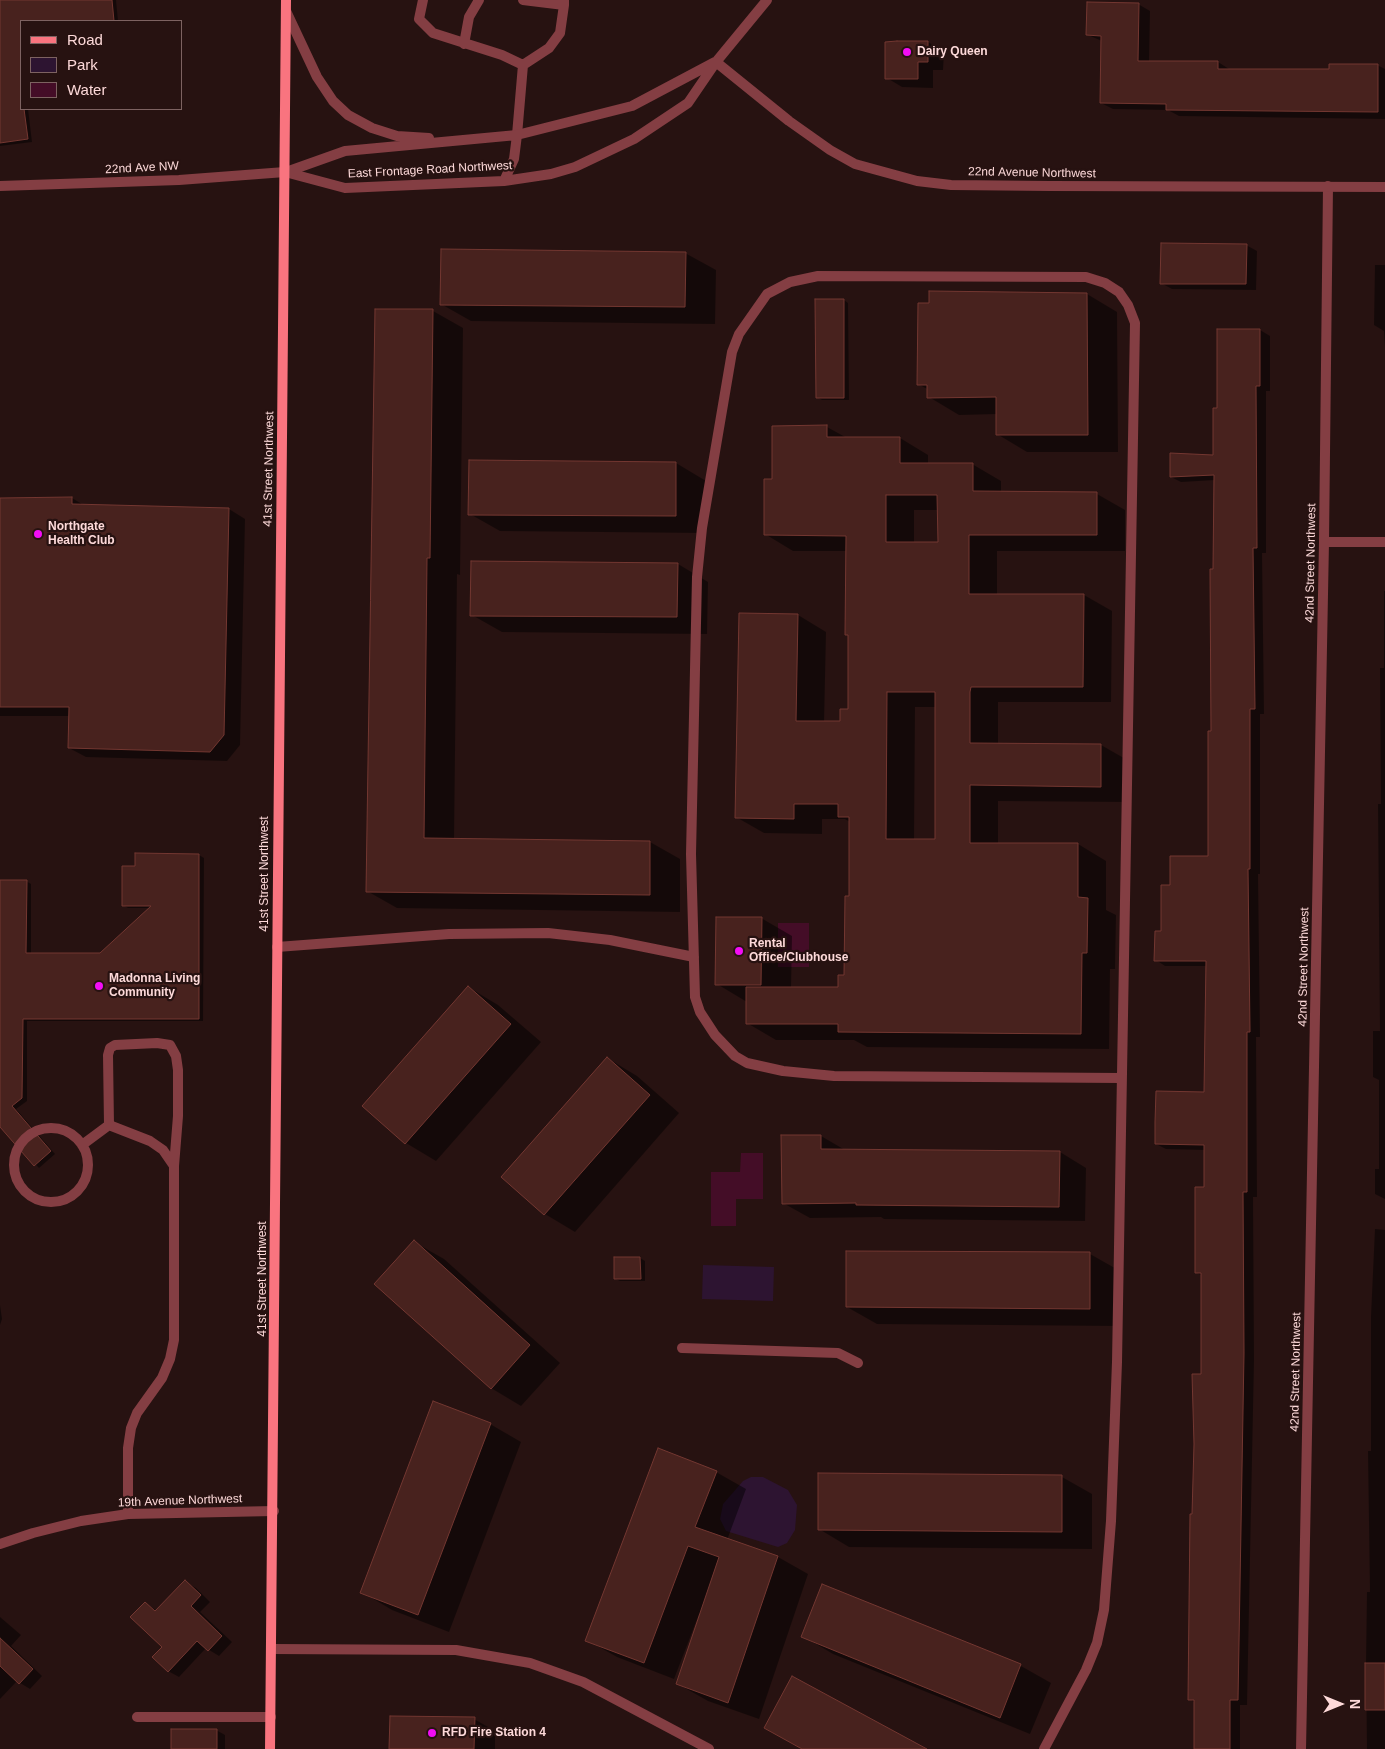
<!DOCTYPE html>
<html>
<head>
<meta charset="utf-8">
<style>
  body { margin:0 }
  #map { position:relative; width:1385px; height:1749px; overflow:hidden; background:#271211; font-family:Arial,sans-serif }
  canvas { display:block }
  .legend { position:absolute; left:20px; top:20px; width:162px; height:90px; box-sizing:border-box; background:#271211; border:1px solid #7d6261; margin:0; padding:6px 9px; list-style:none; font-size:15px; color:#fdd9d9 }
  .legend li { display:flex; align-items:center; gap:10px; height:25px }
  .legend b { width:25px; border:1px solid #7d6261 }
  .north { position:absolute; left:1315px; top:1679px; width:50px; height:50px; -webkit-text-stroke:4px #271211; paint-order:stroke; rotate:90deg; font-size:14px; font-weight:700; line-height:20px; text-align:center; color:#fdd9d9 }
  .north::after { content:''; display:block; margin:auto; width:18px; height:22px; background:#fdd9d9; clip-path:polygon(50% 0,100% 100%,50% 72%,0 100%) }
</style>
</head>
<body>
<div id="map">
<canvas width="1385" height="1749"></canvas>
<ul class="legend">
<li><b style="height:6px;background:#f9747f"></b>Road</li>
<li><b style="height:14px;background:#2d1431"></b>Park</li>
<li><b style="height:14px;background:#440d27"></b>Water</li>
</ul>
<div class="north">N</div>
</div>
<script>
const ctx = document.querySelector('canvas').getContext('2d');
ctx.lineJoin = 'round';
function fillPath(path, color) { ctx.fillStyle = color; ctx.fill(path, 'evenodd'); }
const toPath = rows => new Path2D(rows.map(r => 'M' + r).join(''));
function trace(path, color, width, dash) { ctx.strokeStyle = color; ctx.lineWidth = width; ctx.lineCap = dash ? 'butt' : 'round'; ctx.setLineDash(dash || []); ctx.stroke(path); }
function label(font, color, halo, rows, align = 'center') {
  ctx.font = font + ' Arial,sans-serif'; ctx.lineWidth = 4.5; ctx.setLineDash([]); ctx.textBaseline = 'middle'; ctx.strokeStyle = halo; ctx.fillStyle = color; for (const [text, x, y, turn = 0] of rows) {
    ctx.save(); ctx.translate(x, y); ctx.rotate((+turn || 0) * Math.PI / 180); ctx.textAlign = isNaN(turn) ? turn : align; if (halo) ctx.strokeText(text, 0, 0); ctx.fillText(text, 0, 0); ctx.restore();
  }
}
const green = toPath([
  [703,1265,774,1267,773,1301,702,1299],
  [751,1477,763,1477,788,1490,797,1505,795,1530,787,1543,778,1547,726,1531,720,1519,723,1504,743,1481]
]);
const water = toPath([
  [778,923,809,923,809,967,778,967],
  [741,1153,763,1153,763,1199,736,1199,736,1226,711,1226,711,1172,740,1172]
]);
const shadow = toPath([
  [0,0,116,0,118,21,21,21,21,109,28,109,32,142,0,146],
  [1138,4,1150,11,1149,62,1218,62,1229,69,1330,70,1377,65,1385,69,1385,119,1179,116,1168,110,1113,109,1101,103,1102,41,1088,35],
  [928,42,944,51,943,70,933,70,933,88,902,87,887,78],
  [1246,245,1257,251,1256,290,1172,289,1161,283],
  [685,253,716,270,715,324,471,321,441,304],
  [1375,265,1385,265,1385,347,1384,331,1374,325],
  [1087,294,1117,312,1118,452,1027,452,997,434,997,414,959,415,929,397,929,390,918,384],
  [844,300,848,303,849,400,822,400,817,397],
  [433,311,463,328,460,575,457,574,454,840,650,842,680,859,680,912,397,908,367,891],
  [1218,330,1260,330,1270,336,1270,391,1266,391,1266,553,1262,553,1264,714,1260,714,1260,874,1258,874,1260,1037,1256,1037,1257,1197,1253,1197,1254,1360,1247,1705,1240,1705,1240,1749,1195,1749,1195,1703,1190,1699,1194,1516,1203,1375,1203,1276,1197,1273,1205,1189,1205,1150,1166,1149,1156,1144,1205,1094,1207,966,1165,966,1156,960,1171,886,1210,857,1215,480,1181,482,1171,477,1215,456,1218,410],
  [827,427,847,438,900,438,928,455,928,464,972,464,1001,481,1001,493,1097,494,1125,510,1125,551,997,551,997,595,1084,595,1112,611,1111,702,998,702,998,745,1101,745,1129,761,1129,802,998,801,998,844,1078,844,1106,861,1106,910,1116,915,1115,969,1110,969,1109,1049,867,1047,854,1040,776,1040,747,1023,747,1002,717,984,761,918,792,936,791,988,839,988,845,977,850,897,850,822,845,819,822,819,822,834,764,833,736,817,798,615,826,632,824,723,841,723,850,711,850,636,846,634,847,551,793,551,765,534,773,480],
  [914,510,939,510,939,544,914,543],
  [915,707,936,707,936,840,914,840],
  [470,461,676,463,706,481,706,533,500,531,470,514],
  [72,498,85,506,229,509,245,519,240,745,227,761,86,757,69,748,70,716,0,716,0,499],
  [678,564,708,582,707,634,502,632,472,615],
  [1384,591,1385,591,1385,1199,1375,1194,1375,1169,1379,1169,1379,1080,1373,1077,1373,1031,1380,1031,1378,804,1381,804,1380,668,1384,668],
  [136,855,199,855,204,858,203,1021,27,1021,27,1101,16,1109,55,1154,39,1168,0,1126,0,881,26,881,31,884,31,954,100,954,150,908,128,908,123,905,136,867],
  [468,987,498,1005,541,1042,436,1161,406,1143,364,1106],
  [607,1058,637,1076,679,1113,575,1232,545,1214,502,1177],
  [821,1136,845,1150,1060,1152,1086,1168,1085,1221,884,1219,881,1217,810,1218,783,1203],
  [1375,1229,1385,1230,1385,1749,1367,1749,1366,1663,1367,1592,1370,1592,1368,1451,1371,1451,1371,1316],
  [414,1242,444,1259,560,1363,521,1406,491,1388],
  [1090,1254,1120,1271,1120,1326,877,1324,847,1307],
  [640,1258,645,1261,645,1281,620,1281,616,1279],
  [0,1305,2,1319,0,1325],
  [490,1424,521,1442,449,1632,392,1610,362,1592],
  [716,1472,746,1489,727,1540,778,1557,808,1574,759,1719,708,1701,678,1684,701,1615,699,1614,674,1679,617,1657,587,1640],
  [1062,1477,1092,1494,1092,1549,849,1547,819,1529],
  [185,1582,196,1588,210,1602,200,1612,232,1642,219,1656,206,1648,179,1677,168,1671,163,1647,145,1603,157,1611],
  [823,1585,1021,1666,1051,1683,1030,1734,833,1654,803,1636],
  [0,1617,21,1635,11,1646,42,1676,30,1689,17,1681,0,1699],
  [474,1719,495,1731,495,1749,391,1749],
  [216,1730,225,1735,225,1749,172,1749]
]);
const building = toPath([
  [0,0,112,0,114,21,21,21,21,109,24,109,28,139,0,143,0,0],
  [1087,2,1139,3,1138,61,1218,61,1218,69,1329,69,1329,64,1378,64,1378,112,1166,110,1166,104,1100,103,1101,36,1086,35,1087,2],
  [897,41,928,41,928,62,918,62,918,79,885,79,885,42,897,41],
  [1161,243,1247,244,1246,284,1160,284,1161,243],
  [441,249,686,252,685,307,440,305,441,249],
  [929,291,1087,293,1088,435,996,435,996,397,927,398,927,385,917,385,918,303,929,303,929,291],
  [815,299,844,299,844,398,816,398,815,299],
  [375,309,433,309,430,558,427,558,424,838,650,841,650,895,366,892,375,309],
  [1217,329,1260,329,1260,386,1256,386,1257,548,1253,548,1255,709,1250,709,1250,869,1248,869,1250,1032,1247,1032,1247,1192,1243,1192,1244,1353,1238,1700,1230,1700,1230,1749,1194,1749,1194,1700,1188,1700,1190,1514,1192,1514,1194,1444,1192,1374,1201,1374,1201,1273,1195,1273,1195,1187,1204,1187,1204,1145,1155,1144,1155,1122,1156,1091,1204,1092,1206,961,1154,961,1155,931,1161,931,1161,885,1170,885,1170,856,1208,856,1208,731,1211,731,1210,569,1213,569,1214,475,1170,477,1170,453,1213,455,1213,408,1217,408,1217,329],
  [827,425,827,437,900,437,900,463,973,463,973,491,1097,492,1097,535,969,535,969,594,1084,594,1083,687,971,687,970,692,970,743,1101,744,1101,787,970,785,970,843,1078,843,1078,897,1088,898,1087,953,1082,953,1081,1034,838,1032,838,1024,746,1024,746,987,838,987,838,975,844,975,845,896,849,896,849,817,838,817,838,804,794,804,794,819,735,818,739,613,798,614,796,721,840,721,840,709,848,709,848,635,845,635,846,536,764,535,764,479,772,479,772,426,827,425],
  [886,495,937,495,938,542,886,542,886,495],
  [887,692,935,692,935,839,886,839,887,692],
  [469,460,676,462,676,516,468,515,469,460],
  [72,497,72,504,229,508,224,735,210,752,68,748,69,707,0,707,0,498,72,497],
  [471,561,678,563,677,617,470,616,471,561],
  [135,853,199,854,199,1019,23,1019,22,1098,12,1106,51,1151,34,1166,0,1127,0,880,27,880,26,953,100,953,151,906,122,906,122,866,135,866,135,853],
  [716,917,762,917,761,985,715,985,716,917],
  [468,986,511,1024,405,1144,362,1106,468,986],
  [607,1057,650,1095,544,1215,501,1177,607,1057],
  [781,1135,821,1135,821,1149,1060,1151,1059,1207,856,1205,856,1203,782,1204,781,1135],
  [414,1240,530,1345,491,1389,374,1284,414,1240],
  [846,1251,1090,1252,1090,1309,846,1307,846,1251],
  [614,1257,640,1257,641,1279,614,1279,614,1257],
  [433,1401,491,1423,418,1615,360,1593,433,1401],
  [658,1448,717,1471,695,1527,778,1556,728,1703,676,1684,719,1557,688,1546,644,1663,585,1641,658,1448],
  [818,1473,1062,1475,1062,1532,818,1530,818,1473],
  [185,1580,201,1595,191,1606,222,1636,208,1651,197,1641,168,1672,152,1657,162,1647,130,1617,145,1602,155,1611,185,1580],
  [822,1584,1021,1664,1000,1718,801,1637,822,1584],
  [0,1638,33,1669,19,1684,0,1666,0,1638],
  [1365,1663,1385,1663,1385,1710,1365,1710,1365,1663],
  [792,1676,927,1749,802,1749,764,1728,792,1676],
  [390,1716,475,1717,474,1749,389,1749,390,1716],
  [171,1729,217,1729,217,1749,171,1749,171,1729]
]);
const service = toPath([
  [423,0,419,19,433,33,502,55,523,65],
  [523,0,564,5,564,0],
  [464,44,469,17,479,0],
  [517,135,523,65,549,48,560,33,564,5],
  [109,1125,108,1055,110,1048,115,1045,157,1043,170,1045,176,1056,178,1070,178,1116,174,1166,174,1340,170,1359,162,1378,137,1413,131,1428,128,1448,128,1514],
  [109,1125,150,1141,163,1150,174,1166],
  '14 1165a37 37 0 1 1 74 0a37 37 0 1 1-74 0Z',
  [82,1145,109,1125],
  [682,1348,838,1353,858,1363]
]);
const minor = toPath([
  [0,186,179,180,285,172],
  [1324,542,1385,542],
  [277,947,449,934,548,933,610,940,694,957],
  [0,1544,33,1533,81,1521,128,1514,274,1511],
  [272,1649,456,1650,530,1663,583,1682,709,1749],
  [137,1717,271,1717],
  [1044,1749,1086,1670,1097,1643,1104,1610,1111,1521,1117,1362,1135,323,1128,305,1119,292,1105,283,1086,277,818,276,790,282,767,294,739,334,732,352,702,528,697,577,691,854,695,997,700,1012,715,1035,735,1056,747,1063,783,1071,834,1076,1121,1078],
  [1301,1749,1324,542,1328,186]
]);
const tertiary = toPath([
  [286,11,317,77,333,101,348,115,372,128,397,136,429,138],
  [716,62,789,121,830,150,855,164,917,181,951,185,1050,186,1385,187],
  [285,172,345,188,504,181,551,174,575,167,634,139,688,103,716,62,767,0],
  [286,172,345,151,517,135,632,106,715,62],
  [504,181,514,159,517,135]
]);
const secondary = toPath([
  [270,1749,286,0]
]);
const markers = [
  [907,52,5,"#f30df5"],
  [38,534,5,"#f30df5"],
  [739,951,5,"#f30df5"],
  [99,986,5,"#f30df5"],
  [432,1733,5,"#f30df5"]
];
const poiNames = [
  ["Dairy Queen",917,52],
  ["Northgate",48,527],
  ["Health Club",48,541],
  ["Rental",749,944],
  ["Office/Clubhouse",749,958],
  ["Madonna Living",109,979],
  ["Community",109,993],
  ["RFD Fire Station 4",442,1733]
];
const streetNames = [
  ["22nd Ave NW",142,168,-3],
  ["East Frontage Road Northwest",430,170,-3],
  ["22nd Avenue Northwest",1032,173,1],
  ["41st Street Northwest",269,469,-89],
  ["42nd Street Northwest",1311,563,-89],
  ["41st Street Northwest",265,874,-90],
  ["42nd Street Northwest",1304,967,-89],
  ["41st Street Northwest",263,1279,-90],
  ["42nd Street Northwest",1296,1372,-89],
  ["19th Avenue Northwest",180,1501,-2]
];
fillPath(green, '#2d1431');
fillPath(water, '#440d27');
fillPath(shadow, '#0007');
fillPath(building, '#48221e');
trace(building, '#733731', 1);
trace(service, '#843e43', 10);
trace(minor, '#843e43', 10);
trace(tertiary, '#843e43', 10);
trace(secondary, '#f9747f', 10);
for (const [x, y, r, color] of markers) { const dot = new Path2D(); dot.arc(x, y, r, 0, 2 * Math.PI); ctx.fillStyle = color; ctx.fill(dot); trace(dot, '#271211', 2); }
label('bold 12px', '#fdd9d9', '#271211', poiNames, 'left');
label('12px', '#fdd9d9', '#271211', streetNames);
</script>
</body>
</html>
